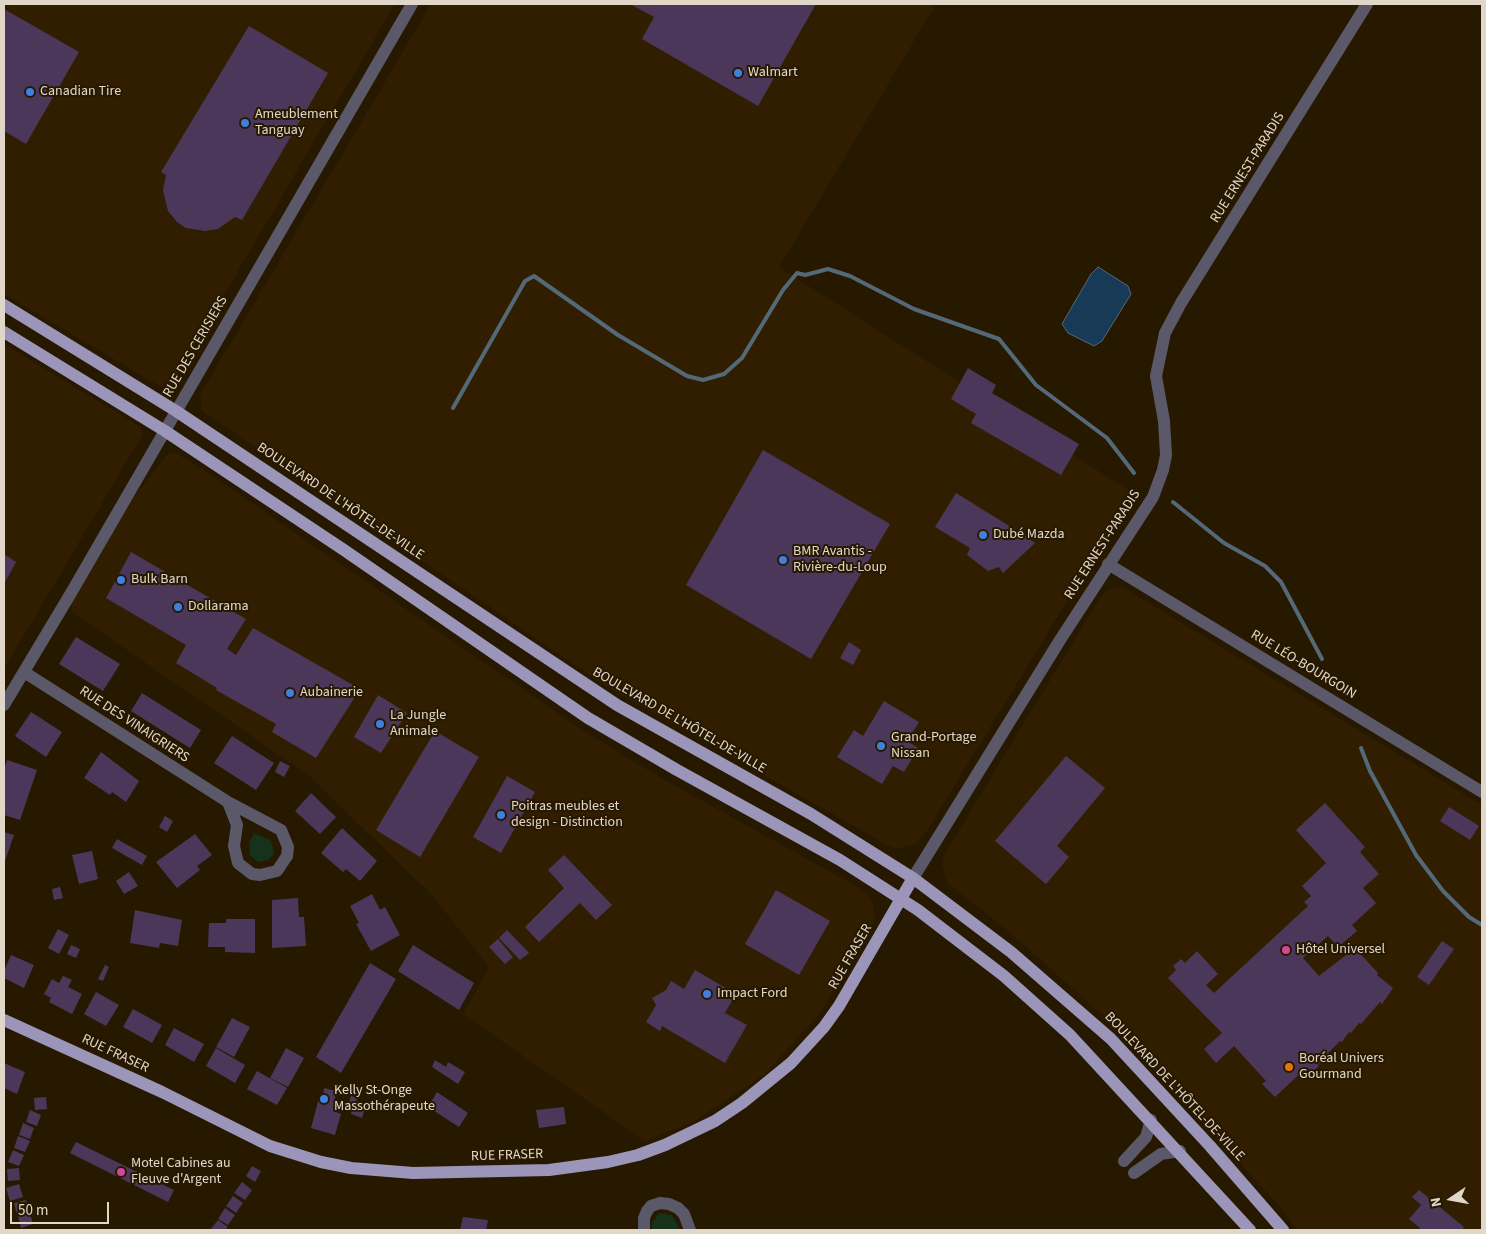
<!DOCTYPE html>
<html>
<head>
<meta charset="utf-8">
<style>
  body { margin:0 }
  #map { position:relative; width:1486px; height:1234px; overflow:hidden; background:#271800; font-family:"Source Sans 3",sans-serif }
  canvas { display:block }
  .frame { position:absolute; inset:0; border:5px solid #e1d7c8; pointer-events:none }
  .north { position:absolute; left:1426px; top:1174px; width:50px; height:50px; -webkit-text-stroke:4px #271800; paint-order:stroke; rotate:258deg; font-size:14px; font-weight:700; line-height:20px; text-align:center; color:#e1d7c8 }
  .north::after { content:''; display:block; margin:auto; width:18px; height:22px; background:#e1d7c8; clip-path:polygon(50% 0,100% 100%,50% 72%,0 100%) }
  .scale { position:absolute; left:10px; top:1202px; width:99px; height:22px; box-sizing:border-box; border:2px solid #e1d7c8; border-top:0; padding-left:6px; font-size:15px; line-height:18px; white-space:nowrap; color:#e1d7c8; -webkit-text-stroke:4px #271800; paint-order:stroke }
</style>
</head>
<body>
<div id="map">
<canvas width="1486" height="1234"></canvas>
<div class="frame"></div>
<div class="north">N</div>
<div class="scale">50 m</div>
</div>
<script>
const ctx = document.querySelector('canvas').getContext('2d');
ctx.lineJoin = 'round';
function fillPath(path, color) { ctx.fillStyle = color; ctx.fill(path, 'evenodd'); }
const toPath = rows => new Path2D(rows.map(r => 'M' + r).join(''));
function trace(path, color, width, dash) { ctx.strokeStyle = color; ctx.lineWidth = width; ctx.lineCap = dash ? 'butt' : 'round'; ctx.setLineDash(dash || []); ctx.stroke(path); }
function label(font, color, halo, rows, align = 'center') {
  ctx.font = font + ' "Source Sans 3",sans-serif'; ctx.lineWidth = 4; ctx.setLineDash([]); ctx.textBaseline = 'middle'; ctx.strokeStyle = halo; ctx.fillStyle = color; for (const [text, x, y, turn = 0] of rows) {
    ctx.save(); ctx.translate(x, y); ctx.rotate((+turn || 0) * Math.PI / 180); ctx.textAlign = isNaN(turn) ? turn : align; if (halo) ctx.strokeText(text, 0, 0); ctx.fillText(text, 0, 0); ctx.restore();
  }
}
const built = toPath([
  [4,4,395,4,173,382,167,386,161,387,4,294],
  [431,4,936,4,779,267,1133,493,927,831,916,844,898,849,889,846,606,686,202,411,200,395],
  [4,344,141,427,143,434,4,669],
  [172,452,176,453,208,473,581,729,656,775,858,887,868,895,872,902,875,916,870,932,818,1015,764,1075,693,1122,645,1141,463,1014,489,967,431,894,308,775,72,612,71,593,107,531,166,456],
  [1116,587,1124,588,1482,805,1482,1230,1297,1230,1283,1210,1109,1021,1007,930,947,883,942,864,945,853,1100,598,1107,590]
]);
const green = toPath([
  [254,833,270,840,272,844,274,854,268,860,258,862,250,855,249,843],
  [659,1213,672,1215,680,1230,652,1230,652,1223]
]);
const water = toPath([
  [1098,267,1128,286,1131,294,1102,341,1094,346,1068,333,1062,324,1091,274,1098,267]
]);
const stream = toPath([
  [453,408,525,281,534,276,618,335,687,376,703,380,724,374,742,358,783,290,797,273,805,275,828,269,850,276,914,309,999,339,1036,385,1107,438,1134,473],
  [1173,502,1224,543,1265,566,1281,582,1322,659],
  [1361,748,1370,771,1416,855,1443,891,1469,917,1482,925]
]);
const building = toPath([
  [630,4,816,4,758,106,642,39,654,17],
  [4,9,79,52,26,144,4,131],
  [249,26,328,73,242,220,235,217,218,229,205,231,186,228,177,222,168,211,163,190,166,175,161,172],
  [968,368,996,385,992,393,1079,444,1061,475,971,423,976,414,951,399],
  [763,450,890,524,811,659,686,585],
  [956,493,1019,532,1035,543,1003,573,999,567,988,571,967,555,970,548,935,527],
  [131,552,246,619,227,649,236,655,253,628,360,689,316,758,272,732,276,724,216,690,217,688,176,663,186,645,106,598],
  [4,554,16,562,4,584],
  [76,637,120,664,103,691,59,664],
  [849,642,861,650,853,665,840,658],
  [142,693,201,730,190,748,131,711],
  [378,695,407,713,381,753,354,737],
  [884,701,919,722,907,741,918,748,904,772,893,766,882,784,837,757,854,730,863,736],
  [31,712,62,732,46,757,15,736],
  [435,731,479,757,420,857,376,830],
  [232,736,274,763,256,790,214,763],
  [101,752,139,781,126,802,112,792,110,795,84,778],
  [1066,756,1105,788,1057,846,1069,857,1046,884,995,841],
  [7,760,37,770,20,820,4,815,4,769],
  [280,761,290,766,284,777,275,772],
  [507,776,535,792,501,853,473,837],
  [311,793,336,817,320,834,295,811],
  [1325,803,1365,847,1360,852,1379,874,1363,888,1376,903,1352,925,1357,931,1338,947,1328,936,1303,958,1319,976,1355,948,1378,973,1377,975,1393,988,1382,1004,1380,1002,1361,1024,1359,1023,1351,1033,1349,1032,1342,1042,1340,1041,1330,1051,1318,1065,1319,1066,1312,1072,1307,1067,1275,1097,1262,1084,1266,1081,1234,1046,1216,1063,1204,1049,1222,1033,1168,978,1176,970,1173,966,1181,959,1185,963,1197,951,1218,974,1206,985,1214,993,1308,906,1304,902,1311,896,1302,886,1326,863,1296,830],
  [1449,807,1479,826,1470,840,1440,821],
  [165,816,173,821,167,832,159,827],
  [342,828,377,861,360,881,346,869,343,872,321,853],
  [4,832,14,835,4,864],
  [195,834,212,855,197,866,200,870,177,888,156,862],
  [117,839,147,856,142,865,112,848],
  [92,851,98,879,79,884,72,855],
  [564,855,612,905,596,920,580,903,539,942,525,927,564,888,548,870],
  [129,872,138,886,124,894,116,881],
  [60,887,63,898,54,900,52,889],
  [776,890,830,921,799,975,745,944],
  [372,894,380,910,385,907,400,935,371,951,356,924,359,923,350,906],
  [298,898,299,917,304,917,306,946,272,948,272,900],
  [135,910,182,920,178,946,160,943,159,948,130,943],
  [226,919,255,919,255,953,225,952,225,947,208,947,209,923,226,923],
  [58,929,69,935,59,954,48,948],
  [507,930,529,953,520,960,499,938],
  [498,939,513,957,505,964,489,947],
  [1442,941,1454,949,1429,985,1417,977],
  [71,945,80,949,76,958,67,954],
  [413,945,474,983,459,1010,398,971],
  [11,955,34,965,24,988,4,978,4,971],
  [370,963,396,979,341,1073,316,1057],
  [105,965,109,967,103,981,98,979],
  [695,970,736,994,725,1013,747,1025,725,1063,662,1026,660,1031,646,1022,656,1005,652,998,666,990,671,981,684,989],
  [63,976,72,980,68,987,82,994,72,1014,49,1002,51,998,44,994,52,979,59,983],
  [96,992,119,1005,106,1026,84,1014],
  [133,1009,162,1025,152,1043,123,1027],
  [232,1018,250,1027,234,1057,216,1047],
  [174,1028,204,1044,194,1062,165,1045],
  [216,1048,245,1065,235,1083,206,1066],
  [286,1048,304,1058,288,1087,270,1078],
  [435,1060,446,1067,448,1062,465,1072,458,1084,432,1067],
  [4,1063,25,1072,17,1094,4,1088],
  [257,1071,287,1088,277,1105,247,1089],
  [324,1088,336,1091,333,1111,341,1114,335,1135,311,1128,320,1094,323,1095],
  [437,1092,468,1113,459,1127,428,1107],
  [351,1096,357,1098,356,1101,366,1104,362,1118,351,1114,352,1109,347,1108],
  [46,1097,47,1109,35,1110,34,1098],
  [564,1107,566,1124,539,1128,536,1110],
  [30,1110,41,1115,37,1126,26,1122],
  [23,1123,34,1128,30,1139,19,1135],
  [18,1136,30,1141,25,1152,14,1148],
  [76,1142,174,1190,168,1202,70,1153],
  [13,1150,24,1155,19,1166,8,1162],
  [252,1166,261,1171,255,1182,246,1176],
  [19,1168,20,1180,8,1181,7,1169],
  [242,1182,252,1190,245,1200,234,1193],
  [19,1184,23,1197,10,1201,6,1188],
  [1419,1190,1464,1227,1462,1230,1419,1230,1420,1228,1409,1219,1421,1205,1412,1197],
  [233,1196,243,1203,236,1213,226,1206],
  [26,1200,29,1211,17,1215,14,1203],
  [225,1208,235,1215,228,1225,218,1219],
  [30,1213,33,1224,21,1228,18,1216],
  [463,1217,488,1220,486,1230,460,1230],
  [218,1220,228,1227,225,1230,210,1230]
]);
const minor = toPath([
  [1108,564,1482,792],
  [24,672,228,802],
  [4,705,71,593,412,4],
  [228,802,281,830,288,847,287,856,277,871,260,875,252,874,238,863,234,846,237,825,228,802],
  [913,878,1060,640,1153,497,1163,470,1166,455,1164,421,1156,376,1165,333,1181,303,1367,4],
  [1124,1161,1146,1137,1151,1120],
  [1134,1173,1161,1154,1180,1151],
  [644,1230,644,1218,647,1211,651,1206,660,1203,669,1204,678,1208,684,1214,690,1230]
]);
const major = toPath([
  [4,305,176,411,617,705,811,814,913,878,1011,952,1111,1039,1210,1146,1283,1230],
  [4,332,165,431,344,550,588,718,677,770,840,860,918,910,1004,976,1070,1035,1250,1230],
  [4,1020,162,1092,270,1146,321,1162,351,1168,413,1173,549,1170,608,1162,638,1155,665,1145,715,1121,742,1103,791,1063,824,1027,839,1006,913,878]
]);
const markers = [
  [738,73,5,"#3f7fe0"],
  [30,92,5,"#3f7fe0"],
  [245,123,5,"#3f7fe0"],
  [983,535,5,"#3f7fe0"],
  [783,560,5,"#3f7fe0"],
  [121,580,5,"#3f7fe0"],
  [178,607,5,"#3f7fe0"],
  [290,693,5,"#3f7fe0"],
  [380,724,5,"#3f7fe0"],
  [881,746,5,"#3f7fe0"],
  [501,815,5,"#3f7fe0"],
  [1286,950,5,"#d1479c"],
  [707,994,5,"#3f7fe0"],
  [1289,1067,5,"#e8710a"],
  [324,1099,5,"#3f7fe0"],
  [121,1172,5,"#d1479c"]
];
const poiNames = [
  ["Walmart",748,73],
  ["Canadian Tire",40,92],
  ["Ameublement",255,115],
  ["Tanguay",255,131],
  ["Dubé Mazda",993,535],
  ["BMR Avantis -",793,552],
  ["Rivière-du-Loup",793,568],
  ["Bulk Barn",131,580],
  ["Dollarama",188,607],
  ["Aubainerie",300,693],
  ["La Jungle",390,716],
  ["Animale",390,732],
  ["Grand-Portage",891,738],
  ["Nissan",891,754],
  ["Poitras meubles et",511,807],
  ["design - Distinction",511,823],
  ["Hôtel Universel",1296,950],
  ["Impact Ford",717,994],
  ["Boréal Univers",1299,1059],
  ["Gourmand",1299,1075],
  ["Kelly St-Onge",334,1091],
  ["Massothérapeute",334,1107],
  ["Motel Cabines au",131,1164],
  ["Fleuve d'Argent",131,1180]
];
const streetNames = [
  ["RUE ERNEST-PARADIS",1248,168,-58],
  ["RUE DES CERISIERS",196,347,-60],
  ["BOULEVARD DE L'HÔTEL-DE-VILLE",340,502,34],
  ["RUE ERNEST-PARADIS",1103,545,-57],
  ["RUE LÉO-BOURGOIN",1303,665,31],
  ["BOULEVARD DE L'HÔTEL-DE-VILLE",679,721,30],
  ["RUE DES VINAIGRIERS",134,725,33],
  ["RUE FRASER",851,957,-60],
  ["RUE FRASER",115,1054,25],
  ["BOULEVARD DE L'HÔTEL-DE-VILLE",1174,1087,47],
  ["RUE FRASER",507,1156,-2]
];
fillPath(built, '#311e00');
fillPath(green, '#17321b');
fillPath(water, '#173a56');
trace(water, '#546978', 1);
trace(stream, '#546978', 4);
fillPath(building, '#4b375a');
trace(minor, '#5b5869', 12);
trace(major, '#9c95ba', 12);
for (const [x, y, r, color] of markers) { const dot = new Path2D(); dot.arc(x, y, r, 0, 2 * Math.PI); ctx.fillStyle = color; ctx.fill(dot); trace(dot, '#271800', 2); }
label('14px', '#e1d7c8', '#271800', poiNames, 'left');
label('14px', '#e1d7c8', '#271800', streetNames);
</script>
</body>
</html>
